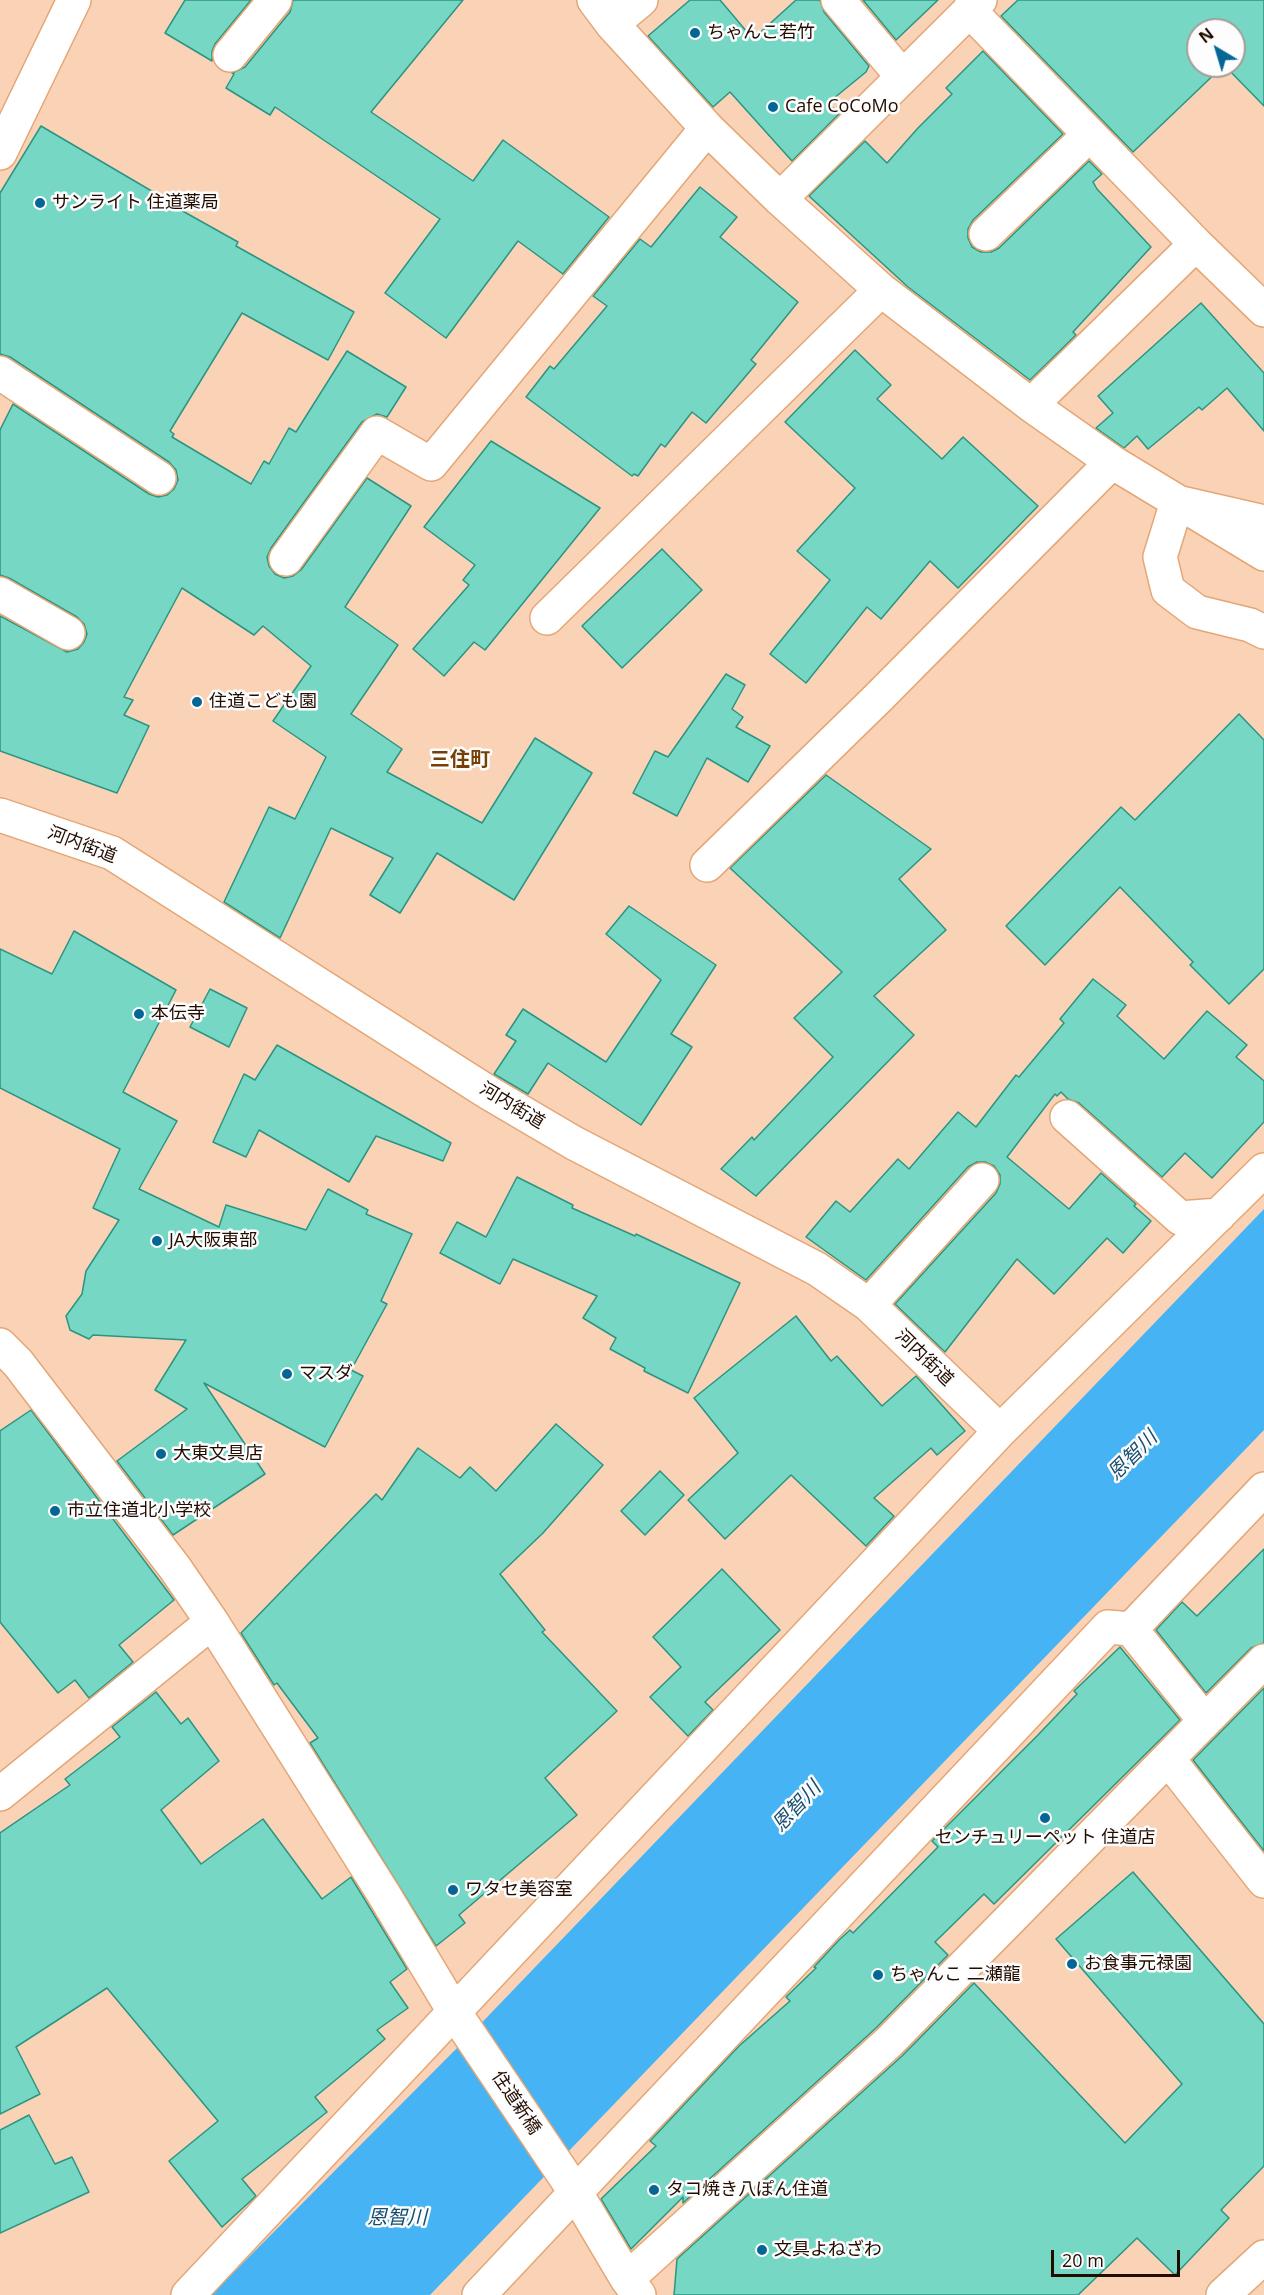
<!DOCTYPE html>
<html>
<head>
<meta charset="utf-8">
<style>
  body { margin:0 }
  #map { position:relative; width:1264px; height:2295px; overflow:hidden; background:#fad3b6; font-family:"Open Sans",sans-serif }
  canvas { display:block }
  .north { position:absolute; left:1186px; top:18px; width:60px; height:60px; box-sizing:border-box; background:#fdfdfd; border:2px solid #a59d98; border-radius:50%; rotate:322deg; font-size:16px; font-weight:700; line-height:24px; text-align:center; color:#220c00 }
  .north::after { content:''; display:block; margin:auto; width:21px; height:27px; background:#046695; clip-path:polygon(50% 0,100% 100%,50% 72%,0 100%) }
  .scale { position:absolute; left:1051px; top:2250px; width:129px; height:27px; box-sizing:border-box; border:3px solid #220c00; border-top:0; padding-left:8px; font-size:18px; line-height:21px; white-space:nowrap; color:#220c00; -webkit-text-stroke:4px #fdfdfd; paint-order:stroke }
</style>
</head>
<body>
<div id="map">
<canvas width="1264" height="2295"></canvas>
<div class="north">N</div>
<div class="scale">20 m</div>
</div>
<script>
const ctx = document.querySelector('canvas').getContext('2d');
ctx.lineJoin = 'round';
function fillPath(path, color) { ctx.fillStyle = color; ctx.fill(path, 'evenodd'); }
const toPath = rows => new Path2D(rows.map(r => 'M' + r).join(''));
function trace(path, color, width, dash) { ctx.strokeStyle = color; ctx.lineWidth = width; ctx.lineCap = dash ? 'butt' : 'round'; ctx.setLineDash(dash || []); ctx.stroke(path); }
function label(font, color, halo, rows, align = 'center') {
  ctx.font = font + ' "Open Sans","Noto Sans JP",sans-serif'; ctx.lineWidth = 5; ctx.setLineDash([]); ctx.textBaseline = 'middle'; ctx.strokeStyle = halo; ctx.fillStyle = color; for (const [text, x, y, turn = 0] of rows) {
    ctx.save(); ctx.translate(x, y); ctx.rotate((+turn || 0) * Math.PI / 180); ctx.textAlign = isNaN(turn) ? turn : align; if (halo) ctx.strokeText(text, 0, 0); ctx.fillText(text, 0, 0); ctx.restore();
  }
}
const water = toPath([
  [1264,1209,1264,1430,430,2295,211,2295,467,2038]
]);
const building = toPath([
  [185,0,251,0,215,44,212,51,212,61,165,33,185,0],
  [293,0,463,0,371,112,473,181,503,140,609,217,563,274,518,241,446,338,385,293,440,219,275,107,270,115,226,88,234,74,232,73,245,67,290,12,293,0],
  [690,0,720,0,753,39,796,0,820,0,824,12,869,66,866,72,828,103,839,114,792,161,730,92,713,107,648,36,690,0],
  [863,0,938,0,896,40,863,0],
  [1018,0,1264,0,1264,106,1225,66,1234,66,1234,30,1198,30,1198,66,1223,66,1133,152,1001,16,1018,0],
  [983,51,1063,134,973,220,968,229,968,238,972,247,981,252,991,252,999,248,1089,161,1102,174,1093,182,1097,189,1151,247,1073,332,1076,335,1030,380,908,287,809,196,865,141,887,163,918,128,952,94,946,88,983,51],
  [41,126,155,193,154,195,238,242,236,246,354,312,328,360,242,313,170,431,174,434,172,437,251,484,264,461,269,464,289,428,296,432,347,351,406,387,387,417,377,414,362,422,271,548,267,557,269,566,275,574,284,578,293,576,301,570,367,478,411,506,345,607,398,645,351,714,402,749,387,772,482,823,535,738,592,773,514,900,437,853,400,913,370,895,393,858,331,828,280,938,224,902,269,807,295,819,326,757,273,721,311,666,263,626,254,635,182,588,124,697,133,700,124,715,149,726,117,793,0,751,0,616,67,652,78,649,84,642,87,634,84,624,77,617,9,578,0,575,0,430,13,404,149,494,158,497,167,495,174,489,178,480,176,470,169,462,10,357,0,354,0,193,41,126],
  [700,187,737,217,720,237,798,302,751,360,756,364,706,423,692,412,665,447,661,444,638,476,634,474,632,476,526,397,550,366,554,369,607,306,593,296,640,239,651,247,700,187],
  [1201,303,1264,373,1264,431,1227,388,1202,410,1199,407,1148,449,1137,436,1124,448,1096,428,1113,413,1098,396,1201,303],
  [855,350,891,385,877,399,942,459,963,437,1038,506,958,588,930,561,881,619,867,607,806,683,770,654,830,580,797,551,855,488,785,422,855,350],
  [491,441,600,508,485,650,474,642,444,676,413,649,469,585,463,580,475,565,424,527,491,441],
  [662,549,702,590,622,668,582,626,662,549],
  [726,674,745,685,732,709,743,717,736,727,770,746,748,782,707,758,677,816,633,793,655,751,668,757,726,674],
  [1239,714,1264,740,1264,969,1229,1004,1190,965,1193,962,1120,887,1045,965,1006,926,1121,807,1135,820,1239,714],
  [826,775,931,849,899,879,946,930,874,996,914,1035,756,1196,721,1169,752,1137,754,1140,833,1057,794,1018,842,972,730,868,826,775],
  [629,906,716,965,671,1034,692,1047,641,1125,548,1063,528,1094,494,1074,516,1041,506,1035,523,1009,606,1062,661,980,606,934,629,906],
  [74,931,176,990,123,1092,177,1121,139,1189,219,1227,226,1205,306,1230,328,1189,368,1210,366,1214,412,1234,381,1301,387,1304,351,1370,363,1376,325,1447,204,1383,265,1474,173,1535,117,1461,187,1409,155,1390,186,1340,93,1335,89,1339,70,1330,66,1316,82,1294,86,1271,119,1220,93,1208,120,1149,0,1088,0,949,52,974,74,931],
  [1093,979,1126,1005,1117,1016,1164,1059,1207,1011,1247,1045,1236,1057,1264,1081,1264,1122,1212,1178,1185,1153,1162,1177,1079,1103,1068,1099,1061,1092,1057,1096,1055,1094,1007,1157,1069,1209,1101,1173,1136,1204,1134,1206,1151,1221,1123,1253,1107,1238,1054,1294,1017,1259,945,1352,895,1304,996,1193,1000,1184,1000,1175,994,1166,985,1162,977,1162,968,1167,866,1280,806,1237,836,1201,850,1212,898,1159,909,1169,958,1112,976,1127,1016,1075,1019,1077,1064,1023,1060,1019,1093,979],
  [210,989,247,1008,229,1047,190,1027,210,989],
  [277,1045,451,1143,443,1161,376,1136,349,1182,259,1130,246,1157,213,1142,244,1074,255,1080,277,1045],
  [517,1177,573,1205,572,1208,635,1236,636,1234,740,1283,688,1393,644,1371,645,1368,610,1349,616,1338,583,1318,597,1296,513,1259,500,1284,440,1253,457,1222,486,1237,517,1177],
  [796,1316,831,1361,837,1356,882,1406,916,1376,965,1431,937,1455,931,1448,874,1498,894,1516,866,1546,791,1475,725,1539,688,1500,738,1453,694,1398,796,1316],
  [31,1410,174,1600,119,1645,133,1662,89,1698,75,1680,58,1693,0,1622,0,1431,31,1410],
  [556,1424,603,1465,543,1533,500,1574,545,1630,542,1632,617,1711,545,1778,577,1815,459,1915,465,1923,436,1946,310,1743,318,1738,277,1683,274,1685,241,1633,376,1494,382,1500,418,1448,460,1478,470,1467,496,1491,556,1424],
  [660,1471,684,1495,645,1535,621,1511,660,1471],
  [1264,1549,1264,1643,1251,1648,1206,1693,1156,1630,1182,1602,1197,1616,1264,1549],
  [722,1569,780,1630,705,1702,713,1710,688,1736,650,1697,681,1667,653,1637,722,1569],
  [1120,1647,1180,1720,994,1904,984,1894,935,1942,948,1955,876,2028,683,2203,683,2197,631,2249,601,2199,656,2146,650,2141,739,2046,790,2001,786,1997,816,1968,814,1967,839,1940,850,1930,853,1933,938,1847,932,1841,1037,1736,1077,1694,1074,1691,1120,1647],
  [1264,1688,1264,1851,1193,1760,1264,1688],
  [156,1692,181,1724,188,1718,219,1761,161,1810,201,1864,263,1819,322,1899,351,1877,407,1969,390,1982,408,2008,377,2030,385,2039,315,2097,327,2112,242,2179,256,2196,222,2227,169,2161,218,2121,107,1988,16,2047,40,2094,0,2114,0,1833,70,1785,65,1779,120,1737,112,1727,156,1692],
  [1133,1872,1264,2024,1264,2166,1221,2210,1229,2218,1175,2275,1137,2238,1078,2295,674,2295,677,2259,902,2056,974,1983,1125,2143,1182,2084,1056,1939,1133,1872],
  [29,2115,55,2164,72,2157,89,2192,0,2233,0,2130,29,2115]
]);
const minor = toPath([
  [594,0,612,24,707,128,780,199,881,290,1031,405,1112,462,1264,554],
  [838,0,902,76],
  [969,10,1196,244,1031,405],
  [612,24,641,0],
  [230,55,275,0],
  [0,153,74,0],
  [780,199,980,0],
  [986,234,1089,135],
  [1196,244,1264,310],
  [0,373,159,478],
  [1264,522,1177,502,1160,557,1168,590,1197,612,1250,625,1264,632],
  [286,559,377,433,431,464,707,128],
  [0,594,68,633],
  [547,618,881,290],
  [0,815,112,853,489,1093,574,1143,817,1269,869,1305,1000,1431],
  [707,865,878,698,1112,462],
  [1067,1117,1180,1218,1219,1215],
  [869,1305,982,1180],
  [0,1345,18,1363,175,1568,212,1622,383,1893,455,2013,576,2193,627,2279,639,2295],
  [1131,1629,1205,1721],
  [1169,1760,1264,1881],
  [0,1794,212,1622],
  [627,2279,889,2042,1264,1661],
  [188,2295,1000,1431,1264,1170],
  [479,2295,1108,1627,1131,1629,1264,1489],
  [1223,2295,1264,2257]
]);
const markers = [
  [695,33,6,"#046695"],
  [773,107,6,"#046695"],
  [40,203,6,"#046695"],
  [197,702,6,"#046695"],
  [139,1014,6,"#046695"],
  [157,1241,6,"#046695"],
  [287,1374,6,"#046695"],
  [161,1454,6,"#046695"],
  [55,1511,6,"#046695"],
  [1045,1818,6,"#046695"],
  [453,1890,6,"#046695"],
  [1072,1964,6,"#046695"],
  [878,1975,6,"#046695"],
  [654,2190,6,"#046695"],
  [762,2250,6,"#046695"]
];
const poiNames = [
  ["ちゃんこ若竹",707,33],
  ["Cafe CoCoMo",785,107],
  ["サンライト 住道薬局",52,203],
  ["住道こども園",209,702],
  ["本伝寺",151,1014],
  ["JA大阪東部",169,1241],
  ["マスダ",299,1374],
  ["大東文具店",173,1454],
  ["市立住道北小学校",67,1511],
  ["センチュリーペット 住道店",1045,1838,"center"],
  ["ワタセ美容室",465,1890],
  ["お食事元禄園",1084,1964],
  ["ちゃんこ 二瀬龍",890,1975],
  ["タコ焼き八ぽん住道",666,2190],
  ["文具よねざわ",774,2250]
];
const streetNames = [
  ["河内街道",82,845,21],
  ["河内街道",512,1106,31],
  ["河内街道",924,1358,44],
  ["住道新橋",516,2103,56]
];
const neighbourhoodNames = [
  ["三住町",460,760]
];
const waterNames = [
  ["恩智川",1133,1456,-45],
  ["恩智川",797,1807,-47],
  ["恩智川",397,2218]
];
fillPath(water, '#46b3f4');
fillPath(building, '#76d8c4');
trace(building, '#2b9482', 1.5);
trace(minor, '#e4a675', 36);
trace(minor, '#fff', 33);
for (const [x, y, r, color] of markers) { const dot = new Path2D(); dot.arc(x, y, r, 0, 2 * Math.PI); ctx.fillStyle = color; ctx.fill(dot); trace(dot, '#fdfdfd', 2); }
label('18px', '#220c00', '#fdfdfd', poiNames, 'left');
label('18px', '#220c00', '#fdfdfd', streetNames);
label('bold 20px', '#753f05', '#fdfdfd', neighbourhoodNames);
label('italic 20px', '#154e6f', '#fdfdfd', waterNames);
</script>
</body>
</html>
